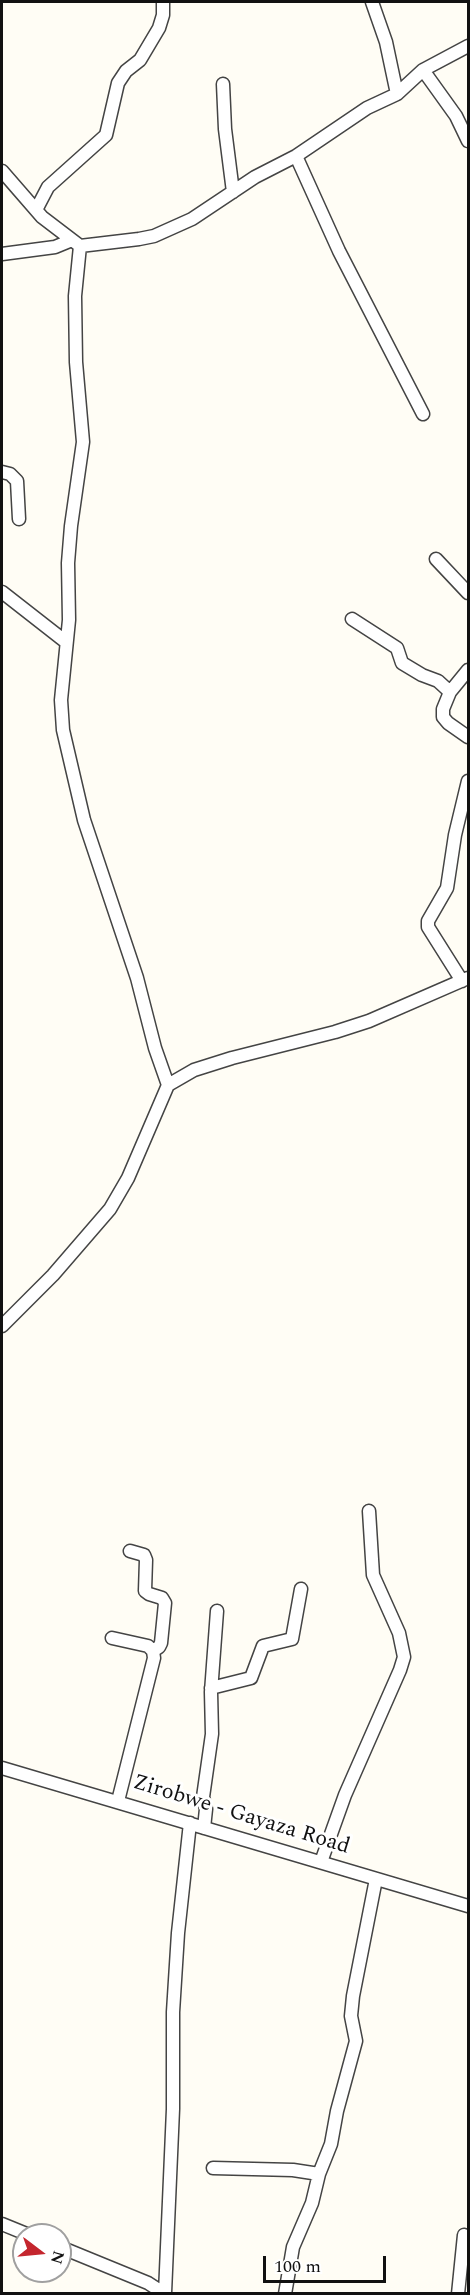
<!DOCTYPE html>
<html>
<head>
<meta charset="utf-8">
<style>
  body { margin:0 }
  #map { position:relative; width:470px; height:2295px; overflow:hidden; background:#fffdf5; font-family:Spectral,serif }
  canvas { display:block }
  .frame { position:absolute; inset:0; border:3px solid #111; pointer-events:none }
  .north { position:absolute; left:12px; top:2223px; width:60px; height:60px; box-sizing:border-box; background:#fff; border:2px solid #a0a0a0; border-radius:50%; rotate:106deg; font-size:16px; font-weight:700; line-height:24px; text-align:center; color:#111 }
  .north::after { content:''; display:block; margin:auto; width:21px; height:27px; background:#c4262e; clip-path:polygon(50% 0,100% 100%,50% 72%,0 100%) }
  .scale { position:absolute; left:263px; top:2256px; width:123px; height:27px; box-sizing:border-box; border:3px solid #111; border-top:0; padding-left:8px; font-size:18px; line-height:21px; white-space:nowrap; color:#111; -webkit-text-stroke:4px #fff; paint-order:stroke }
</style>
</head>
<body>
<div id="map">
<canvas width="470" height="2295"></canvas>
<div class="frame"></div>
<div class="north">N</div>
<div class="scale">100 m</div>
</div>
<script>
const ctx = document.querySelector('canvas').getContext('2d');
ctx.lineJoin = 'round';
const toPath = rows => new Path2D(rows.map(r => 'M' + r).join(''));
function trace(path, color, width, dash) { ctx.strokeStyle = color; ctx.lineWidth = width; ctx.lineCap = dash ? 'butt' : 'round'; ctx.setLineDash(dash || []); ctx.stroke(path); }
function label(font, color, halo, rows, align = 'center') {
  ctx.font = font + ' Spectral,serif'; ctx.lineWidth = 6; ctx.setLineDash([]); ctx.textBaseline = 'middle'; ctx.strokeStyle = halo; ctx.fillStyle = color; for (const [text, x, y, turn = 0] of rows) {
    ctx.save(); ctx.translate(x, y); ctx.rotate((+turn || 0) * Math.PI / 180); ctx.textAlign = isNaN(turn) ? turn : align; if (halo) ctx.strokeText(text, 0, 0); ctx.fillText(text, 0, 0); ctx.restore();
  }
}
const minor = toPath([
  [372,2,386,42,397,94],
  [423,70,456,116,468,141],
  [223,84,225,129,233,192],
  [296,156,339,251,423,414],
  [2,171,42,217,80,246,139,239,154,236,192,219,255,177,296,156,367,108,397,94,423,70,468,46],
  [36,210,48,187,106,135,118,83,126,71,140,60,159,28,163,15,163,2],
  [80,246,75,296,76,362,83,442,71,526,68,563,69,620,61,700,63,730,84,820,137,978,155,1048,168,1085],
  [2,254,55,247,72,240],
  [2,472,10,474,17,481,19,519],
  [436,559,468,593],
  [2,592,66,642],
  [352,619,397,648,402,663,422,675,438,681,450,692],
  [468,670,450,692,443,709,443,717,448,723,468,737],
  [462,981,428,927,428,921,447,888,455,835,468,781],
  [2,1326,53,1275,110,1209,128,1178,168,1085,194,1070,232,1058,335,1032,369,1021,468,978],
  [130,1551,144,1555,146,1560,145,1591,149,1594,162,1598,165,1603,161,1643,159,1647,153,1651],
  [112,1638,148,1646,153,1651,154,1658,118,1801],
  [211,1688,251,1678,263,1646,292,1639,301,1589],
  [2,1768,468,1906],
  [204,1828,206,1809,203,1797,212,1734,211,1692,217,1611],
  [321,1862,345,1795,400,1670,404,1657,399,1633,373,1575,369,1511],
  [213,2168,293,2170,319,2174],
  [2,2224,29,2235],
  [60,2247,148,2283,165,2294],
  [165,2293,173,2109,173,2012,178,1933,190,1823],
  [285,2294,293,2247,312,2203,319,2174,331,2144,337,2111,356,2041,351,2016,353,1996,376,1879],
  [458,2294,464,2235]
]);
const streetNames = [
  ["Zirobwe - Gayaza Road",241,1816,17]
];
trace(minor, '#444', 15);
trace(minor, '#fff', 12);
label('22px', '#111', '#fff', streetNames);
</script>
</body>
</html>
